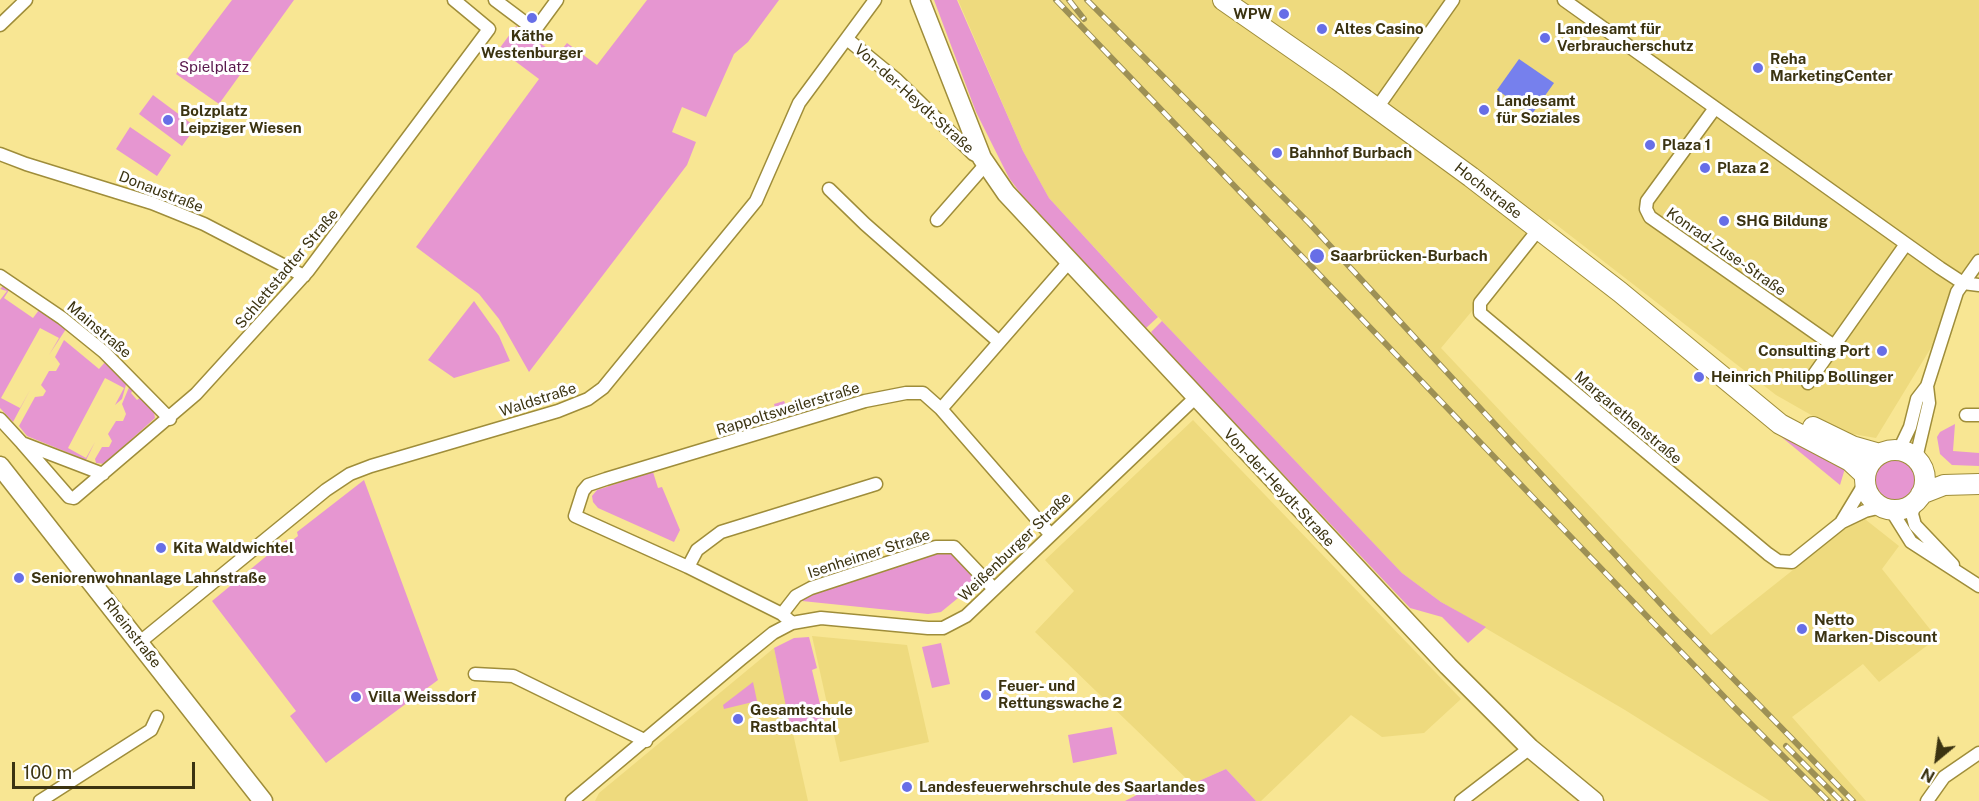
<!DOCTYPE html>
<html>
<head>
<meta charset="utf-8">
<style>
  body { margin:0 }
  #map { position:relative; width:1979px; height:801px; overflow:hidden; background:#f8e693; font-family:"Public Sans",sans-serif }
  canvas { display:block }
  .north { position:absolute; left:1907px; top:729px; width:60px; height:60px; -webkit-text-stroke:4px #fff; paint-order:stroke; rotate:209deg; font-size:16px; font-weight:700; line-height:24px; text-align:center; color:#3b3311 }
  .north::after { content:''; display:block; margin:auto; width:21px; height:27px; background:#3b3311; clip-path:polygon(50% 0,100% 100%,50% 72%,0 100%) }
  .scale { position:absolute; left:12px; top:762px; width:183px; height:27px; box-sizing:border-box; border:3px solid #3b3311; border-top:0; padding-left:8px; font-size:18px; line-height:21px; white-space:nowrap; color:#3b3311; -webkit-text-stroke:4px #fff; paint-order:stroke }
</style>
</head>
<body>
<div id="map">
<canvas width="1979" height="801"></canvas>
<div class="north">N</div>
<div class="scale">100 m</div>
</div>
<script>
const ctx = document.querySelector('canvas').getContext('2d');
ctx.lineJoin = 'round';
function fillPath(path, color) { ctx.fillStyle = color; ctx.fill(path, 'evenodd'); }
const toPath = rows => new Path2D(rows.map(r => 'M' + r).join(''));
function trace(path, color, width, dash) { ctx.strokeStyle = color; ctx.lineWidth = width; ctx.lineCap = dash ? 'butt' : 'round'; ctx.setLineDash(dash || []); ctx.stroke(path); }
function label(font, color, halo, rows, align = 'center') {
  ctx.font = font + ' "Public Sans",sans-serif'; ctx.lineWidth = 6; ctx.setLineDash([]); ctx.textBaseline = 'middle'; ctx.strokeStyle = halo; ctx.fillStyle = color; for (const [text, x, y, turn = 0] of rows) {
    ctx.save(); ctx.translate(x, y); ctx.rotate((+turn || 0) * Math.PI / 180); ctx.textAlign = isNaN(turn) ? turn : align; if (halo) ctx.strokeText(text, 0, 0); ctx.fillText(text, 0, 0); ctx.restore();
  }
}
const built = toPath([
  [958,0,1979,0,1979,269,1876,438,1841,432,1776,395,1549,219,1441,348,1711,635,1861,516,1899,546,1882,569,1937,638,1879,682,1863,664,1792,717,1866,801,1770,801,1625,710,1441,602,1402,573,1162,321,1049,198,1023,151],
  [1193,420,1461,699,1424,733,1382,737,1351,715,1261,801,1256,801,1226,769,1192,784,1035,632,1074,591,1045,560],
  [812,636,907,645,929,742,840,762],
  [774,648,808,801,595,801,599,793]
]);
const green = toPath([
  [232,0,294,0,219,104,176,74],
  [647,0,779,0,748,42,734,54,706,117,682,107,672,132,696,142,687,165,529,372,499,319,479,294,416,247,539,79,499,49,516,26,557,55,567,43,597,65],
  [934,0,957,0,1023,151,1049,198,1158,317,1146,328,1021,194,1009,178,976,112],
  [153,95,196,127,182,146,139,114],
  [130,127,171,155,157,176,116,149],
  [3,286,9,290,4,298,33,318,39,310,66,329,49,355,59,338,40,328,1,398,20,408,30,390,13,422,0,408,0,300,7,291,0,289],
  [474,301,499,336,510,361,454,378,428,360],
  [1162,321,1402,573,1441,602,1486,627,1468,643,1442,617,1410,608,1158,342,1151,332],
  [64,340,99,369,106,361,127,381,122,399,115,405,124,388,105,378,68,448,86,458,95,442,86,460,27,436,19,426,35,397,43,396,46,391,41,385,49,371,56,371,60,364,55,357],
  [130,385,134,389,131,393,137,400,141,397,154,412,155,418,104,464,96,463,95,459,102,447,109,447,112,441,108,434,116,421,123,421,126,414,122,404],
  [784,401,786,405,802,402,807,410,778,419,774,404],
  [1955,424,1953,451,1979,453,1979,466,1952,465,1940,454,1937,437,1940,432],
  [1782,431,1846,465,1840,485,1779,435],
  '1871 480a24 24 0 1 1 48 0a24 24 0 1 1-48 0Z',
  [653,472,658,488,662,487,680,530,674,542,598,508,593,502,592,496,597,490],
  [364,480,438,680,326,763,290,716,296,711,212,601,286,540,290,542,298,536,297,532],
  [952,550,980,580,941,612,928,614,802,601,803,596,936,551],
  [809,637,817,668,812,670,824,721,791,731,774,648,794,638],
  [941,643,950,684,932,688,922,647],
  [753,682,757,701,724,709,723,705],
  [1112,727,1117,754,1073,763,1068,735],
  [1226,769,1256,801,1125,801,1158,784,1192,784]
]);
const water = toPath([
  [1519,59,1554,83,1532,114,1497,90]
]);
const street = toPath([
  [495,0,535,30,557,0],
  [1564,0,1940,268,1963,283,1979,285],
  [0,25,26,0],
  [847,39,897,80,973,154,981,158],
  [1377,108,1453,0],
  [1715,108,1647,201,1646,209,1650,217,1834,346],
  [0,154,26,164,152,203,204,224,304,276],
  [829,189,865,224,998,341],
  [937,220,986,164],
  [1538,230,1480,303,1480,313,1768,554,1778,561,1792,562,1842,522,1865,511,1882,507],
  [0,276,62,318,104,352,170,419],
  [1808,383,1906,244],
  [941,409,1069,262],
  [1966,415,1979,415],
  [0,419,22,443,103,474],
  [22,443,69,497,74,498,196,394,308,271,489,29,454,0],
  [1899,450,1910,427,1917,399,1927,386,1957,292,1979,261],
  [1916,458,1929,403,1927,386],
  [1915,502,1912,514,1915,525,1953,565],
  [1891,510,1911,542,1979,586],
  [1842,521,1865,483],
  [688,567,697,550,721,532,876,484],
  [782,614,796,596,811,588,936,547,954,547,994,589],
  [792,623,782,614,688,567,575,516,583,491,588,485,606,479,865,401,906,393,923,393,941,409,1050,534],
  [140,642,326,490,350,474,371,466,558,411,588,399,603,388,756,201,799,103,875,0],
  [475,674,513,676,646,741],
  [40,801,151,730,157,717],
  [572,801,741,659,773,633,792,623,821,618,928,628,943,628,966,616,1195,398],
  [1461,801,1530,748],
  [1927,801,1944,777,1979,753]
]);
const secondary = toPath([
  [920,0,982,158,1006,193,1448,666,1530,748,1594,801],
  [0,466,263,801]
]);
const primary = toPath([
  [1223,0,1338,80,1471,177,1620,292,1780,424,1850,461,1865,475],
  [1813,427,1852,446,1880,454],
  '1865 480a30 30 0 1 1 60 0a30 30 0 1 1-60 0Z',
  [1921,494,1944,485,1979,484]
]);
const rail = toPath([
  [1056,0,1733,706,1828,801],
  [1069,0,1084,19],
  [1087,0,1309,223,1673,617,1853,801],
  [1786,746,1841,801]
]);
const markers = [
  [1284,14,6,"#676ee7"],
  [532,18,6,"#676ee7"],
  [1322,29,6,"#676ee7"],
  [1545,38,6,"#676ee7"],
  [1758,68,6,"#676ee7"],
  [1484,110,6,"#676ee7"],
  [168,120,6,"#676ee7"],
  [1650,145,6,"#676ee7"],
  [1277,153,6,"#676ee7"],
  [1705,168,6,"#676ee7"],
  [1724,221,6,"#676ee7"],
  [1317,256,8,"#676ee7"],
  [1882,351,6,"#676ee7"],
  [1699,377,6,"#676ee7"],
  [161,548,6,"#676ee7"],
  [19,578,6,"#676ee7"],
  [1802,629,6,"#676ee7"],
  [986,695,6,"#676ee7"],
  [356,697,6,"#676ee7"],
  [738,719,6,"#676ee7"],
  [907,787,6,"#676ee7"]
];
const poiNames = [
  ["WPW",1272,14,"right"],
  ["Altes Casino",1334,29],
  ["Landesamt für",1557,29],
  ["Verbraucherschutz",1557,46],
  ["Käthe",532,36,"center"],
  ["Westenburger",532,53,"center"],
  ["Reha",1770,59],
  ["MarketingCenter",1770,76],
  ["Landesamt",1496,101],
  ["für Soziales",1496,118],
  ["Bolzplatz",180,111],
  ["Leipziger Wiesen",180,128],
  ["Plaza 1",1662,145],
  ["Bahnhof Burbach",1289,153],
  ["Plaza 2",1717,168],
  ["SHG Bildung",1736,221],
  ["Saarbrücken-Burbach",1330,256],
  ["Consulting Port",1870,351,"right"],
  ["Heinrich Philipp Bollinger",1711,377],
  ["Kita Waldwichtel",173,548],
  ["Seniorenwohnanlage Lahnstraße",31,578],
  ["Netto",1814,620],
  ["Marken-Discount",1814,637],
  ["Feuer- und",998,686],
  ["Rettungswache 2",998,703],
  ["Villa Weissdorf",368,697],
  ["Gesamtschule",750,710],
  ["Rastbachtal",750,727],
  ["Landesfeuerwehrschule des Saarlandes",919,787]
];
const parkNames = [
  ["Spielplatz",214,67]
];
const streetNames = [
  ["Von-der-Heydt-Straße",914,99,42],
  ["Hochstraße",1488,191,38],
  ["Donaustraße",161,192,21],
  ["Konrad-Zuse-Straße",1726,252,35],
  ["Schlettstadter Straße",287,269,-50],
  ["Mainstraße",99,330,40],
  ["Waldstraße",538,400,-18],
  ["Rappoltsweilerstraße",788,409,-17],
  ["Margarethenstraße",1628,418,40],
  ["Von-der-Heydt-Straße",1279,488,47],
  ["Weißenburger Straße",1015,547,-44],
  ["Isenheimer Straße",869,554,-18],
  ["Rheinstraße",132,633,52]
];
fillPath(built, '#eeda7e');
fillPath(green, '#e696d1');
fillPath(water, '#7680ed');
trace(street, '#9f8d3a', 15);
trace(secondary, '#9f8d3a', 21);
trace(primary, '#9f8d3a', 22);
trace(street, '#fff', 12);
trace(secondary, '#fff', 18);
trace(primary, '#fff', 20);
trace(rail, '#9d9055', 6);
trace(rail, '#fff', 4, [11]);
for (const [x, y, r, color] of markers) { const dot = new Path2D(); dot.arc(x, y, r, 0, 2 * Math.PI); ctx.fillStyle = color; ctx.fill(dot); trace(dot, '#fff', 2); }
label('bold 15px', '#3b3311', '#fff', poiNames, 'left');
label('15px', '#59184c', '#fff', parkNames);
label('15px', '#3b3311', '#fff', streetNames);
</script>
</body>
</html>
